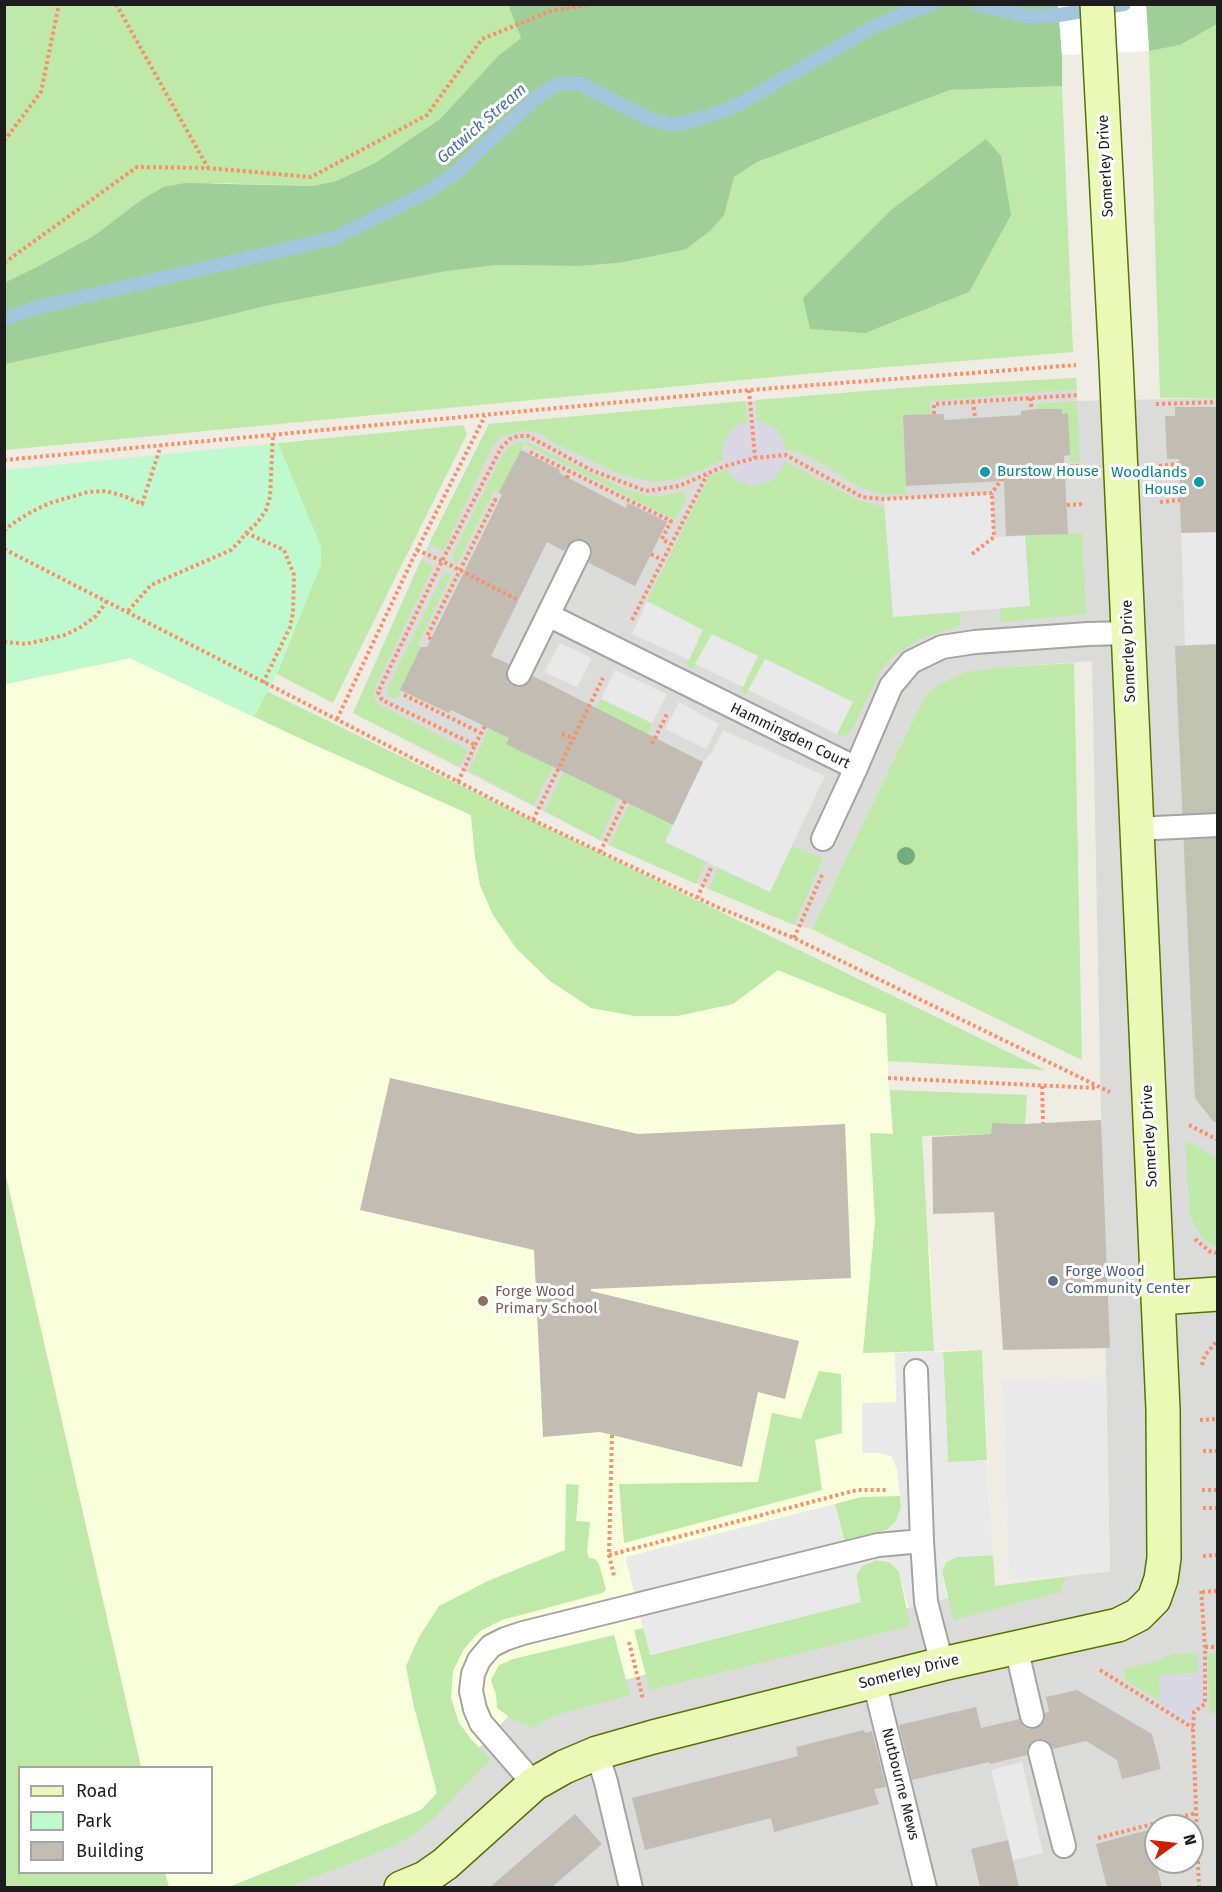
<!DOCTYPE html>
<html>
<head>
<meta charset="utf-8">
<style>
  body { margin:0 }
  #map { position:relative; width:1222px; height:1892px; overflow:hidden; background:#efede3; font-family:"Fira Sans",sans-serif }
  canvas { display:block }
  .frame { position:absolute; inset:0; border:6px solid #1d1d1d; pointer-events:none }
  .legend { position:absolute; left:18px; top:1766px; width:195px; height:108px; box-sizing:border-box; background:#fff; border:2px solid #a5a5a5; margin:0; padding:8px 10px; list-style:none; font-size:18px; color:#1d1d1d }
  .legend li { display:flex; align-items:center; gap:12px; height:30px }
  .legend b { width:30px; border:2px solid #a5a5a5 }
  .north { position:absolute; left:1144px; top:1814px; width:60px; height:60px; box-sizing:border-box; background:#fff; border:2px solid #a5a5a5; border-radius:50%; rotate:75deg; font-size:16px; font-weight:700; line-height:24px; text-align:center; color:#1d1d1d }
  .north::after { content:''; display:block; margin:auto; width:21px; height:27px; background:#cb2100; clip-path:polygon(50% 0,100% 100%,50% 72%,0 100%) }
</style>
</head>
<body>
<div id="map">
<canvas width="1222" height="1892"></canvas>
<div class="frame"></div>
<ul class="legend">
<li><b style="height:8px;background:#ebf9b6"></b>Road</li>
<li><b style="height:16px;background:#bff9ce"></b>Park</li>
<li><b style="height:16px;background:#c3bcb3"></b>Building</li>
</ul>
<div class="north">N</div>
</div>
<script>
const ctx = document.querySelector('canvas').getContext('2d');
ctx.lineJoin = 'round';
function fillPath(path, color) { ctx.fillStyle = color; ctx.fill(path, 'evenodd'); }
const toPath = rows => new Path2D(rows.map(r => 'M' + r).join(''));
function trace(path, color, width, dash) { ctx.strokeStyle = color; ctx.lineWidth = width; ctx.lineCap = dash ? 'butt' : 'round'; ctx.setLineDash(dash || []); ctx.stroke(path); }
function label(font, color, halo, rows, align = 'center') {
  ctx.font = font + ' "Fira Sans",sans-serif'; ctx.lineWidth = 6; ctx.setLineDash([]); ctx.textBaseline = 'middle'; ctx.strokeStyle = halo; ctx.fillStyle = color; for (const [text, x, y, turn = 0] of rows) {
    ctx.save(); ctx.translate(x, y); ctx.rotate((+turn || 0) * Math.PI / 180); ctx.textAlign = isNaN(turn) ? turn : align; if (halo) ctx.strokeText(text, 0, 0); ctx.fillText(text, 0, 0); ctx.restore();
  }
}
const residential = toPath([
  [1076,378,1077,401,1217,398,1217,1887,229,1888,421,1810,516,1707,994,1586,1110,1571,1092,661,1005,667,924,697,812,929,794,925,709,889,609,845,353,713,421,560,489,424,900,388],
  [1156,1826,1192,1826,1192,1862,1156,1862]
]);
const education = toPath([
  [130,658,297,737,471,815,475,857,480,885,493,915,516,948,550,981,635,1016,677,1016,733,1004,778,970,886,1014,888,1078,893,1134,930,1251,934,1351,982,1350,994,1586,517,1707,421,1810,229,1887,169,1887,165,1873,212,1872,212,1768,141,1767,5,1172,4,684]
]);
const construction = toPath([
  [1217,644,1217,1123,1213,1121,1195,1098,1175,646]
]);
const grass = toPath([
  [4,5,510,5,510,10,521,38,498,56,440,119,375,163,336,181,313,186,216,183,141,200,95,235,37,267,5,283],
  [1217,24,1217,398,1160,398,1149,51,1180,45],
  [1062,86,1073,352,827,372,5,450,4,364,204,321,270,305,447,271,497,265,579,266,619,263,669,253,686,248,728,195,734,177,756,162,950,90],
  [1076,378,1077,389,930,401,931,414,903,415,906,494,879,494,856,485,830,468,802,453,785,449,784,444,762,423,757,422,756,400,929,386],
  [745,401,747,422,742,424,722,457,723,460,682,478,656,482,620,474,556,444,537,432,522,431,499,437,492,447,443,551,429,544,489,424],
  [1077,401,1080,462,1070,462,1068,413,1062,414,1062,409,1037,409,1037,404],
  [463,425,467,434,333,703,277,674,300,615,272,518,278,443],
  [517,442,530,443,624,489,648,496,663,496,684,491,686,500,675,520,524,444,499,492,494,490,457,564,453,560,453,554,504,452],
  [784,461,858,500,884,507,893,617,960,613,961,625,919,639,892,657,881,670,852,729,848,734,842,736,837,734,852,702,766,659,746,694,741,691,757,656,712,634,693,669,686,664,703,630,647,601,709,477,727,469,731,475,783,466],
  [1082,533,1086,614,1001,622,1000,608,1030,606,1025,536],
  [421,560,433,566,376,685,374,693,375,700,380,705,468,750,460,767,353,713],
  [447,573,451,575,418,644,421,647,397,698,393,698,389,696,387,692,389,685,443,575],
  [108,614,799,950,1045,1070,888,1061,886,1014,778,970,733,1004,677,1016,635,1016,591,1008,550,981,516,948,493,915,480,885,475,857,471,815,297,737,130,658,5,684,4,648],
  [1074,663,1082,1060,812,929,924,697,938,685,965,672,1005,667],
  [601,699,652,723,645,740,596,709],
  [489,728,566,741,533,805,469,771],
  [564,771,618,798,600,840,545,811],
  [630,803,673,826,666,842,706,862,696,884,609,845],
  [792,846,823,858,794,925,709,889,718,868,770,892],
  [890,1090,1027,1095,1025,1124,993,1123,991,1134,922,1136,934,1351,863,1353,875,1222,870,1133,893,1134],
  [1185,1141,1217,1158,1217,1247,1205,1240,1196,1228,1190,1214],
  [5,1172,141,1767,20,1768,20,1872,165,1873,169,1887,5,1887],
  [982,1350,987,1460,948,1463,943,1352],
  [819,1371,841,1374,842,1433,815,1440,822,1490,624,1543,619,1484,758,1482,772,1413,801,1419],
  [566,1484,579,1485,576,1521,590,1522,587,1552,589,1558,595,1559,599,1564,606,1590,602,1593,502,1620,480,1631,464,1649,453,1671,451,1698,459,1723,472,1740,491,1759,435,1817,416,1833,394,1846,289,1887,229,1887,421,1810,437,1793,413,1703,406,1666,419,1637,439,1606,490,1580,565,1550],
  [900,1496,901,1508,896,1521,887,1530,844,1540,835,1504,861,1497],
  [993,1555,995,1586,1066,1577,1060,1592,953,1620,942,1571,946,1562,957,1557],
  [876,1560,889,1562,899,1571,910,1626,650,1690,634,1630,643,1628,651,1655,860,1602,856,1575,862,1566],
  [614,1635,630,1695,556,1715,543,1721,535,1728,514,1720,497,1708,496,1694,491,1680,499,1665,513,1659],
  [1197,1653,1197,1673,1159,1675,1160,1701,1124,1679,1125,1669,1159,1660,1172,1654],
  [1217,1653,1217,1713,1210,1713,1207,1654]
]);
const forest = toPath([
  [510,5,1058,5,1062,55,1062,86,950,90,757,162,734,177,724,215,710,231,686,249,669,253,619,263,579,266,497,265,447,271,270,305,204,321,5,364,4,283,37,267,95,235,141,200,164,187,185,183,313,186,336,181,375,163,440,119,498,56,521,38,510,10],
  [1146,5,1217,5,1217,24,1180,45,1149,51],
  [986,139,1001,156,1011,215,969,292,865,333,810,329,803,298,891,210]
]);
const park = toPath([
  [278,443,321,546,321,565,277,674,254,717,130,658,5,684,5,470]
]);
const parking = toPath([
  [992,493,994,537,1025,536,1030,606,893,617,884,499],
  [1217,532,1217,644,1185,645,1181,533],
  [647,601,703,630,689,660,632,634],
  [712,634,758,656,743,687,695,664],
  [560,643,592,658,577,687,544,672],
  [765,659,853,702,837,734,748,690],
  [615,670,667,694,652,723,601,699],
  [679,702,719,724,706,749,665,729],
  [723,730,825,776,770,892,665,842,703,762,712,752],
  [934,1351,943,1352,948,1462,987,1460,993,1555,957,1557,946,1562,942,1571,947,1598,908,1608,899,1571,889,1562,876,1560,862,1566,856,1575,861,1602,650,1655,625,1557,835,1504,844,1540,887,1530,896,1521,901,1508,897,1469,891,1456,879,1453,862,1453,862,1403,896,1402,895,1353],
  [1105,1377,1110,1572,1009,1579,1003,1380],
  [1022,1762,1043,1853,1013,1860,991,1770]
]);
const plaza = toPath([
  '722 453a32 32 0 1 1 64 0a32 32 0 1 1-64 0Z',
  [1204,1652,1205,1704,1194,1712,1193,1729,1161,1707,1159,1675,1197,1673,1197,1653]
]);
const pier = toPath([
  [1058,5,1146,5,1149,51,1062,55]
]);
const stream = toPath([
  [976,4,1026,16,1059,15,1124,4],
  [4,319,35,308,334,238,427,192,454,174,537,97,556,85,563,83,581,84,649,119,670,124,683,123,717,113,741,103,873,27,908,12,932,4]
]);
const building = toPath([
  [1175,407,1218,407,1218,532,1181,533,1179,459,1167,459,1165,416,1175,416],
  [1037,409,1062,409,1062,414,1068,413,1070,455,1064,456,1068,534,1006,536,1004,481,906,486,903,415,944,414,944,420,1021,415,1021,411],
  [521,450,560,470,559,473,626,508,628,503,667,522,635,586,589,563,592,551,590,545,585,540,579,539,572,541,564,551,547,542,491,656,509,664,506,675,508,682,513,686,519,687,526,685,533,676,703,762,673,825,506,744,509,738,451,710,449,713,400,690,421,647,427,647,502,495,499,492],
  [390,1078,638,1134,845,1124,851,1278,591,1289,591,1291,799,1341,785,1399,758,1392,742,1467,600,1432,543,1437,534,1250,360,1210],
  [1101,1120,1110,1348,1003,1350,994,1212,933,1214,932,1137,991,1134,992,1123,1025,1124],
  [1077,1690,1152,1734,1161,1769,1122,1779,1117,1760,1086,1741,1053,1749,1049,1742,1044,1739,1037,1739,1030,1743,1027,1749,1027,1755,990,1764,989,1762,912,1780,899,1725,976,1707,981,1728,1019,1719,1023,1726,1028,1729,1034,1729,1042,1725,1045,1719,1045,1713,1049,1712,1046,1697],
  [864,1730,865,1733,872,1731,886,1787,874,1789,879,1804,774,1832,771,1818,645,1850,632,1798,798,1756,796,1747],
  [575,1814,602,1844,552,1887,490,1887],
  [1148,1830,1162,1887,1107,1887,1096,1844],
  [1008,1840,1019,1887,980,1887,971,1849]
]);
const path = toPath([
  [116,4,208,168],
  [4,141,41,92,59,4],
  [4,263,137,167,208,168,311,177,427,115,482,39,551,11,592,4],
  [749,390,755,458],
  [1030,398,1032,410],
  [973,401,975,417],
  [1156,404,1218,402],
  [934,414,934,404,1079,395],
  [530,452,671,521,662,539,670,544],
  [4,460,749,390,1076,365],
  [1159,466,1179,464],
  [1064,467,1082,466],
  [567,478,569,471],
  [1160,502,1180,500],
  [1067,505,1084,504],
  [4,531,12,524,31,512,50,503,88,492,106,491,124,496,142,504,161,445],
  [246,533,284,550,294,575,293,613,290,627,263,683],
  [4,549,533,820,717,907,794,938,1110,1092],
  [417,550,442,561,518,600],
  [651,554,662,560],
  [972,554,994,537,992,493],
  [128,611,151,585,231,550,239,542,246,533,257,523,266,510,270,497,273,434],
  [632,620,707,475],
  [431,639,427,636,495,500,499,502],
  [4,642,26,644,65,635,81,627,96,616,107,601],
  [404,695,481,733],
  [337,719,417,550,485,416],
  [562,734,573,738],
  [652,744,668,712],
  [475,745,485,726],
  [458,782,475,745,382,700,378,692,442,561,501,448,510,439,518,436,528,436,591,470,646,491,679,486,725,466,755,458,786,455,862,497,884,499,992,493,1003,477],
  [533,820,603,678],
  [600,852,625,801],
  [697,898,712,866],
  [794,938,823,873],
  [888,1078,1096,1088],
  [1042,1086,1043,1123],
  [1189,1125,1218,1140],
  [1195,1239,1209,1251,1216,1253],
  [1202,1365,1205,1355,1218,1340],
  [1200,1420,1218,1419],
  [612,1435,609,1555,614,1576],
  [1203,1451,1218,1451],
  [1202,1490,1218,1490],
  [1203,1508,1218,1508],
  [609,1555,857,1490,888,1490],
  [1203,1556,1218,1555],
  [1202,1592,1218,1591],
  [629,1642,643,1699],
  [1205,1647,1218,1647],
  [1100,1670,1193,1728],
  [1098,1838,1196,1813],
  [1199,1888,1193,1729,1194,1712,1205,1704,1205,1647,1201,1588]
]);
const lane = toPath([
  [548,615,856,768,891,686,911,662,942,647,975,642,1088,634,1128,633],
  [519,674,579,552],
  [1135,829,1218,825],
  [823,839,856,768],
  [916,1371,922,1541],
  [1016,1647,1032,1716],
  [874,1681,925,1888],
  [1040,1752,1064,1846],
  [597,1753,606,1782,631,1888],
  [534,1784,481,1723,475,1709,471,1691,473,1674,479,1660,491,1646,505,1639,523,1633,878,1545,922,1541,926,1602,942,1664]
]);
const secondary = toPath([
  [1158,1298,1218,1294],
  [401,1888,425,1878,445,1864,534,1784,564,1767,597,1753,653,1737,942,1664,1118,1625,1138,1615,1154,1599,1161,1579,1164,1558,1163,1409,1116,362,1097,4]
]);
const trees = [
  [906,856]
];
const markers = [
  [985,472,6,"#0f9aa8"],
  [1199,482,6,"#0f9aa8"],
  [1053,1281,6,"#5c6f8a"],
  [483,1301,6,"#8d6e63"]
];
const streetNames = [
  ["Somerley Drive",1106,166,-93],
  ["Somerley Drive",1129,651,-92],
  ["Hammingden Court",790,736,26],
  ["Somerley Drive",1150,1136,-93],
  ["Somerley Drive",909,1672,-14],
  ["Nutbourne Mews",900,1784,76]
];
const cultureNames = [
  ["Burstow House",997,472],
  ["Woodlands",1187,473,"right"],
  ["House",1187,490,"right"]
];
const serviceNames = [
  ["Forge Wood",1065,1272],
  ["Community Center",1065,1289]
];
const educationNames = [
  ["Forge Wood",495,1292],
  ["Primary School",495,1309]
];
const waterNames = [
  ["Gatwick Stream",482,124,-41]
];
fillPath(residential, '#dbdbda');
fillPath(education, '#f9ffdc');
fillPath(construction, '#c0c3af');
fillPath(grass, '#bee9a9');
fillPath(forest, '#9fce98');
fillPath(park, '#bff9ce');
fillPath(parking, '#e9e9e9');
fillPath(plaza, '#dad7e4');
fillPath(pier, '#fff');
trace(stream, '#a3c6dd', 14);
fillPath(building, '#c3bcb3');
trace(lane, '#a4a4a4', 26);
trace(secondary, '#567404', 36);
trace(path, '#fa8f69', 4, [3, 3]);
trace(lane, '#fff', 22);
trace(secondary, '#ebf9b6', 33);
ctx.fillStyle = '#72af7c';
for (const [x, y] of trees) { ctx.beginPath(); ctx.arc(x, y, 9, 0, 2 * Math.PI); ctx.fill(); }
for (const [x, y, r, color] of markers) { const dot = new Path2D(); dot.arc(x, y, r, 0, 2 * Math.PI); ctx.fillStyle = color; ctx.fill(dot); trace(dot, '#fff', 2); }
label('15px', '#1d1d1d', '#fff', streetNames);
label('15px', '#0d838f', '#fff', cultureNames, 'left');
label('15px', '#4e5e75', '#fff', serviceNames, 'left');
label('15px', '#785e54', '#fff', educationNames, 'left');
label('italic 16px', '#4a6bad', '#fff', waterNames);
</script>
</body>
</html>
